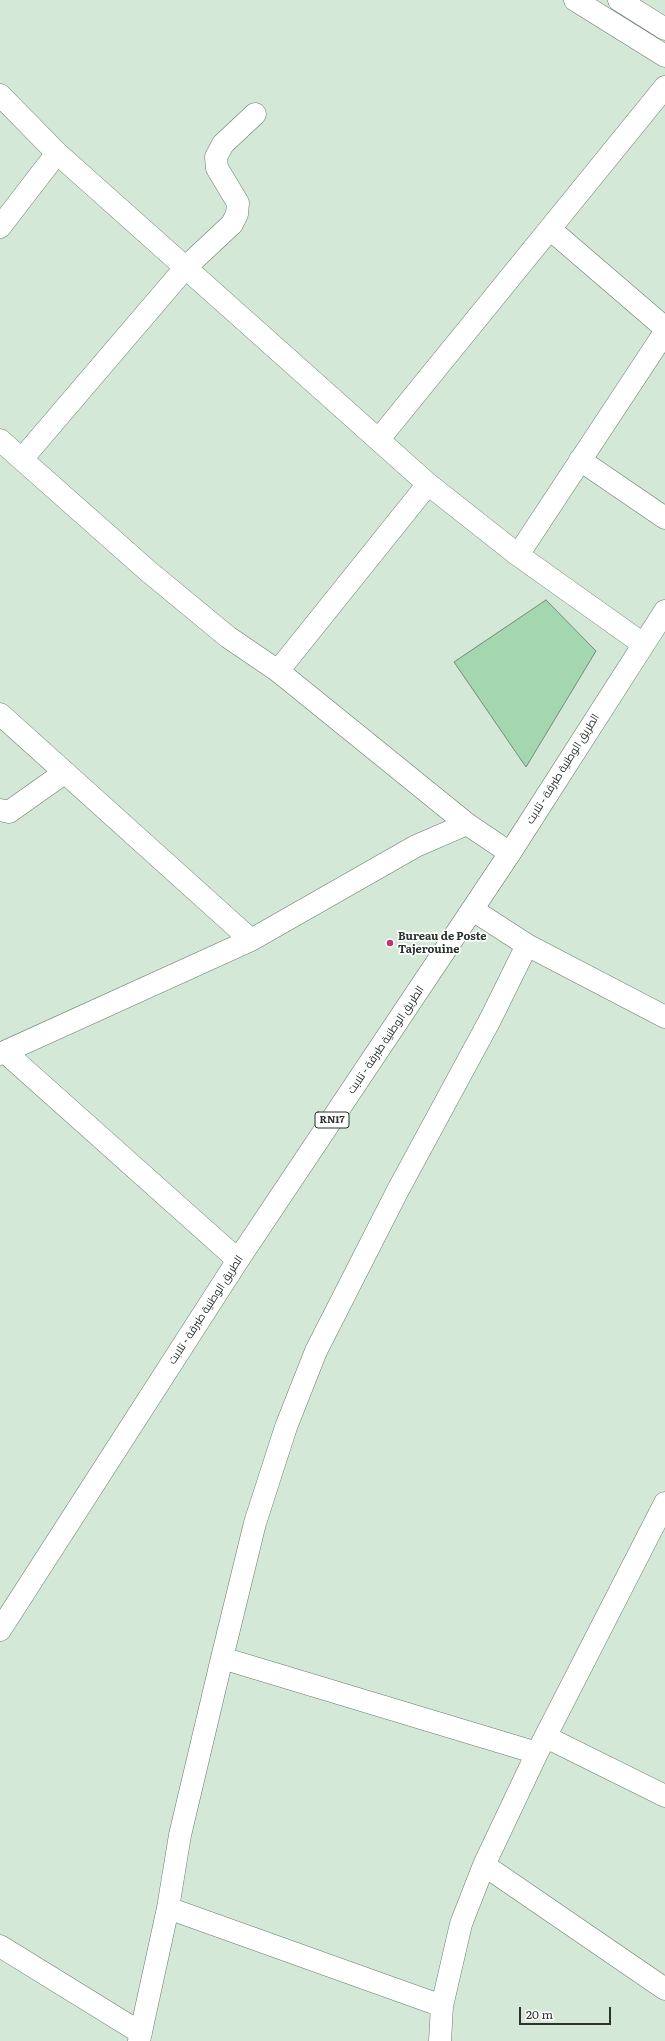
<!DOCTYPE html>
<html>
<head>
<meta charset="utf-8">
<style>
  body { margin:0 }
  #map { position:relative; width:665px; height:2041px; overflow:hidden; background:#d3e8d7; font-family:Literata,serif }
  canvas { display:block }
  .scale { position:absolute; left:519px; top:2007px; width:92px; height:18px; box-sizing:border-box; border:2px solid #2a332c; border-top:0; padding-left:5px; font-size:12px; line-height:14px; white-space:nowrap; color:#2a332c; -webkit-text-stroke:3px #fff; paint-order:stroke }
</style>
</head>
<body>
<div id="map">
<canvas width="665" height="2041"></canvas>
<div class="scale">20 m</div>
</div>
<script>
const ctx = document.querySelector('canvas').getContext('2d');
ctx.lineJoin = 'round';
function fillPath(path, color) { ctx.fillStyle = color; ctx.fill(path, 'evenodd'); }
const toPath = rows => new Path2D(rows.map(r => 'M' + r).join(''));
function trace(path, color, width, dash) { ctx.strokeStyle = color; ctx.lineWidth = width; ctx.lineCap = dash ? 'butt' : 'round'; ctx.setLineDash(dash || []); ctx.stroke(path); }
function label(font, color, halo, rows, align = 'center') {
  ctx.font = font + ' Literata,Cairo,serif'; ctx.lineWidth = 3.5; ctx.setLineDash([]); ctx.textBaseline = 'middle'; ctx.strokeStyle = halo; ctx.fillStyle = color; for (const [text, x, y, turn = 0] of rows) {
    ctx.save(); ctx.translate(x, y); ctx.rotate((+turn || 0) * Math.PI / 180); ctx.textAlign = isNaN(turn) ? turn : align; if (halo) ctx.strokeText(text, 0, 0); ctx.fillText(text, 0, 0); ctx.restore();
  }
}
const building = toPath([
  [546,600,596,651,526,767,454,662,546,600]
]);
const minor = toPath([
  [0,95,57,153,428,484,518,555,643,644],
  [0,227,57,153],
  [550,229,665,328],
  [379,439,665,87],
  [0,440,148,571,228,637,278,671,467,824,510,853],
  [22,459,186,267,232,224,237,214,238,203,217,168,216,157,223,144,255,114],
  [580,460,665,518],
  [518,555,665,332],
  [278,671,428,484],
  [0,714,251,940],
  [0,810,9,812,64,773],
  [473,910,527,945,665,1017],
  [5,1052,238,1260],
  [0,1054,251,940,416,846,467,824],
  [222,1658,537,1753],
  [546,1737,665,1796],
  [484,1865,665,1989],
  [168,1908,442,2006],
  [0,1946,141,2033],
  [139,2041,168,1908,180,1835,222,1658,255,1523,286,1427,316,1351,398,1190,490,1020,527,945],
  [440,2041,442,2006,461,1924,484,1865,537,1753,665,1503]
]);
const tertiary = toPath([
  [575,0,665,56],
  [619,0,665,29]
]);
const primary = toPath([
  [0,1630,238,1260,510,853,665,611]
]);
const markers = [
  [390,943,4,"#bf356e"]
];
const shields = [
  [332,1120,34]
];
const shieldNames = [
  ["RN17",332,1120]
];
const streetNames = [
  ["الطريق الوطنية طبرقة - تلابت",563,769,-58],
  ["الطريق الوطنية طبرقة - تلابت",386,1040,-56],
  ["الطريق الوطنية طبرقة - تلابت",206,1310,-57]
];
const poiNames = [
  ["Bureau de Poste",398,937],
  ["Tajerouine",398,950]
];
fillPath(building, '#a4d7af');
trace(building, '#758879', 1);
trace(minor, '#697c6d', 23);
trace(tertiary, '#697c6d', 23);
trace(primary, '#697c6d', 23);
trace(minor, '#fff', 22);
trace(tertiary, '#fff', 22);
trace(primary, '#fff', 22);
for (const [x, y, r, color] of markers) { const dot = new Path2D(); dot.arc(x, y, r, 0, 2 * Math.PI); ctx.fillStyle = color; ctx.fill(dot); trace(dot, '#fff', 1.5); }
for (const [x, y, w] of shields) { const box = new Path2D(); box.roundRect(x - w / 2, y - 8, w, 16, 3); ctx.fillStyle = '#fff'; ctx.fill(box); trace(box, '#2a332c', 1); }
label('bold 10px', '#2a332c', null, shieldNames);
label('11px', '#2a332c', '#fff', streetNames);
label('bold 11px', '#2a332c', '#fff', poiNames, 'left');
</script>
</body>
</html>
